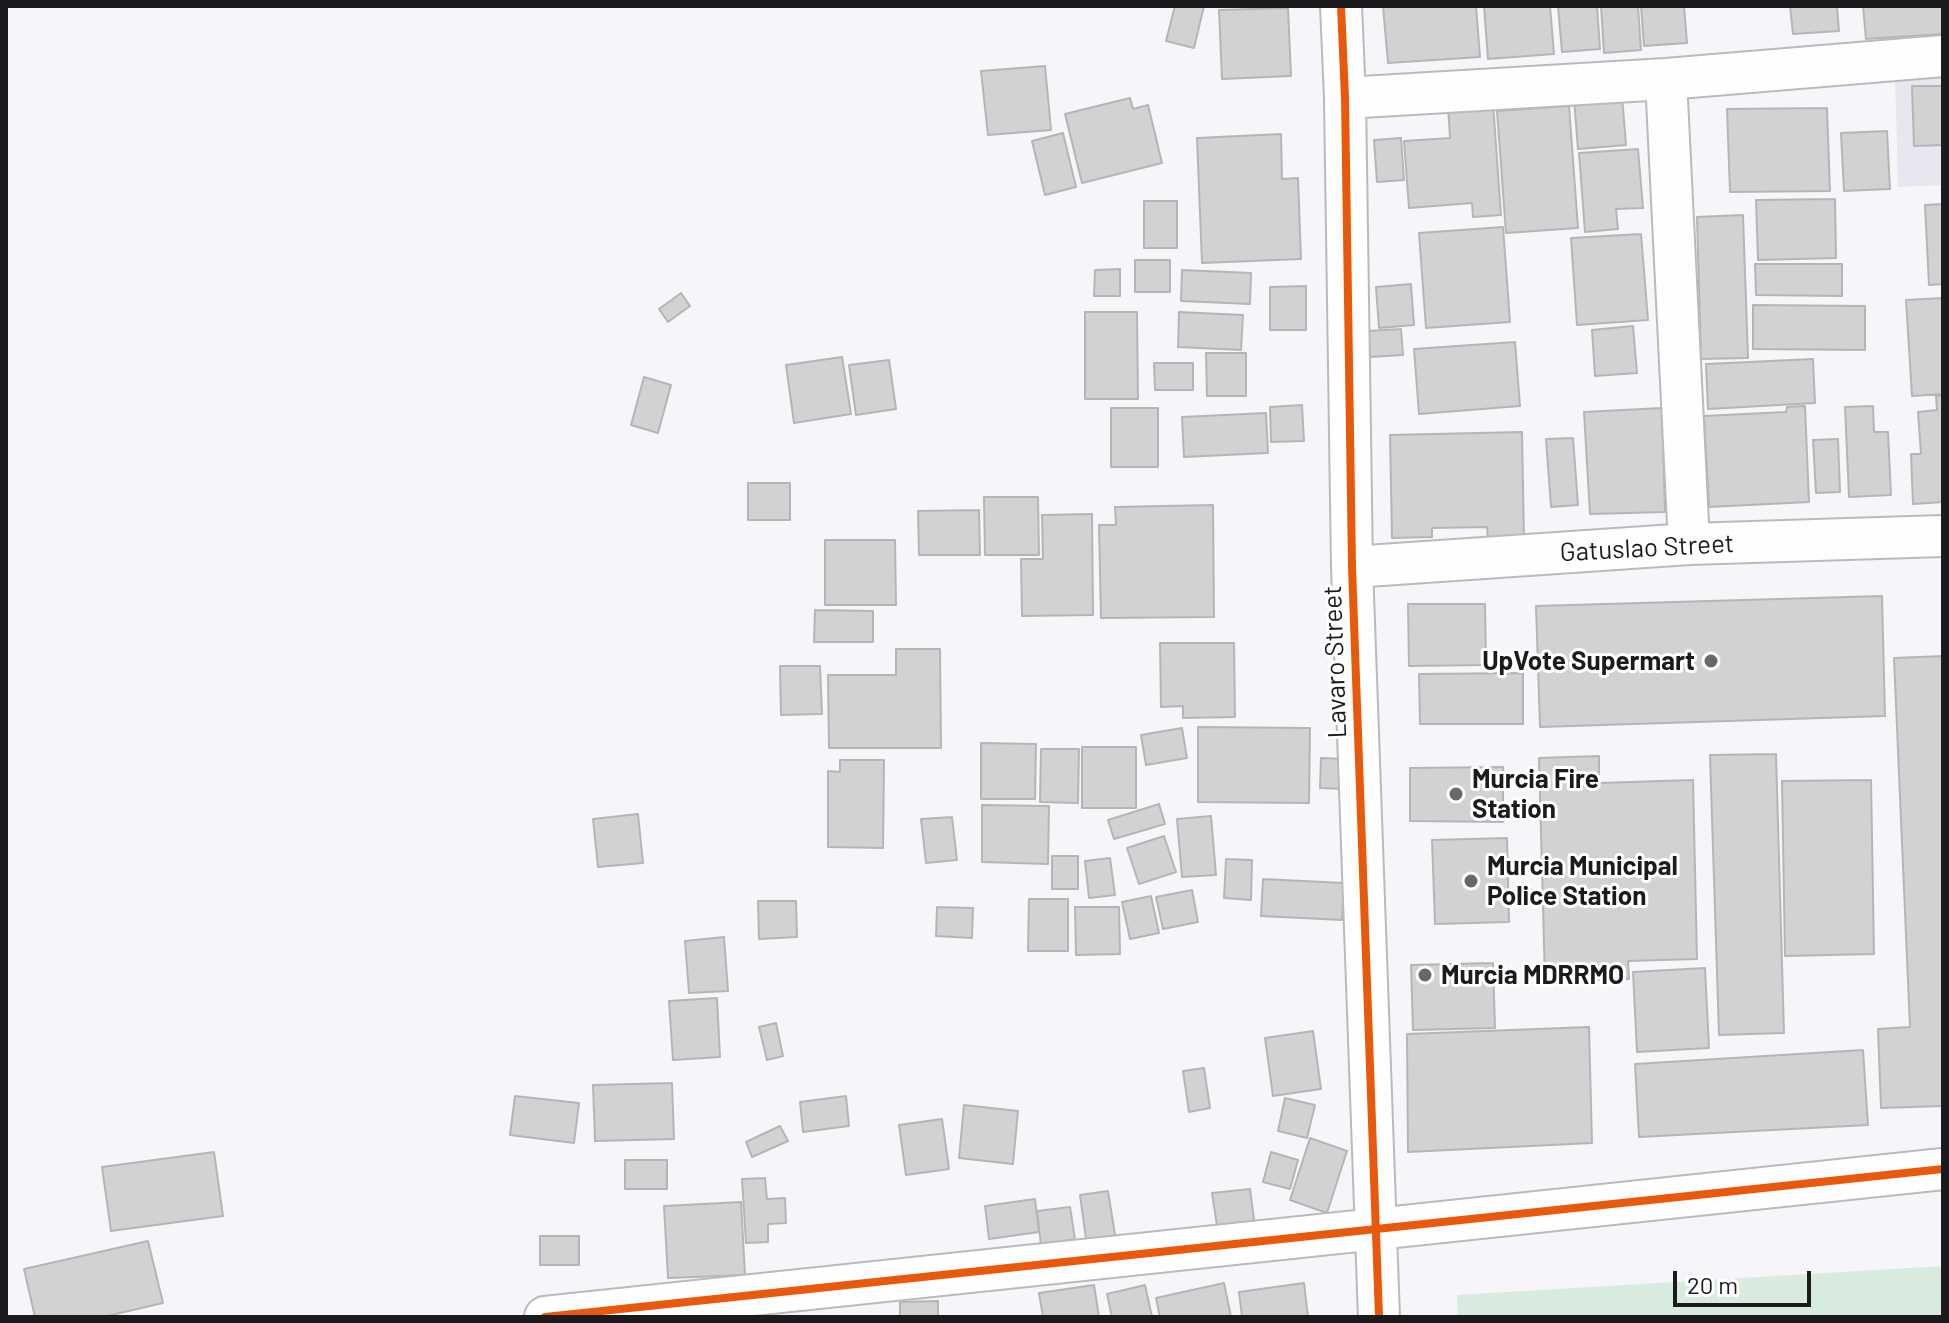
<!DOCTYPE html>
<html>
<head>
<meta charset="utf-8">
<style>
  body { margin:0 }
  #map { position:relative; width:1949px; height:1323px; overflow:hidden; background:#f6f5f9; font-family:Barlow,sans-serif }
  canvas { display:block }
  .frame { position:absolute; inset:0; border:8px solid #1b1b1d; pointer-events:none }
  .scale { position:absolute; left:1673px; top:1271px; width:138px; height:36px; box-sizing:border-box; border:4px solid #1b1b1d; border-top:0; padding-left:10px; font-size:24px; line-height:28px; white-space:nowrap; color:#1b1b1d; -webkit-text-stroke:6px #fff; paint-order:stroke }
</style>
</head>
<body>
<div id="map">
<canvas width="1949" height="1323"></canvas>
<div class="frame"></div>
<div class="scale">20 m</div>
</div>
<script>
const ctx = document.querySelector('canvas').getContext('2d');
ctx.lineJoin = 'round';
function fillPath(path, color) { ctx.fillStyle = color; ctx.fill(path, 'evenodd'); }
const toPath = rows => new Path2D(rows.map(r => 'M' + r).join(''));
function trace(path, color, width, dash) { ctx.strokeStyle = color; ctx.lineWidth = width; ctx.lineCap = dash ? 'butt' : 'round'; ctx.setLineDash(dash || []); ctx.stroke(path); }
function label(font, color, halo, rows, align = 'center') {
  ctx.font = font + ' Barlow,sans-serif'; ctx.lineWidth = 6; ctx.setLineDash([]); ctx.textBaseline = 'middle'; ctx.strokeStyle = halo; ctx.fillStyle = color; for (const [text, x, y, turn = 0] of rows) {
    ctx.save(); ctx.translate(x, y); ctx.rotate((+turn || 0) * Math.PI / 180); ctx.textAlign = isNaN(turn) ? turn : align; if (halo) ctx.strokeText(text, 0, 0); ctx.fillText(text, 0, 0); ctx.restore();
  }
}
const built = toPath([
  [1943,73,1943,185,1898,187,1895,75]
]);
const green = toPath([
  [1943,1266,1943,1317,1458,1317,1457,1295]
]);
const building = toPath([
  [1175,6,1204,6,1194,48,1166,41,1175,6],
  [1383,6,1476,6,1480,57,1388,63,1383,6],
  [1484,6,1550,6,1554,54,1488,59,1484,6],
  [1558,6,1597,6,1600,49,1562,52,1558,6],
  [1601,6,1638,6,1641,50,1604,53,1601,6],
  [1641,6,1684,6,1687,43,1644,46,1641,6],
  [1790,6,1837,6,1839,31,1793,34,1790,6],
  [1863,6,1943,6,1943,34,1866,39,1863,6],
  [1288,8,1291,76,1222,79,1219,10,1288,8],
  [1045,66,1051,130,988,135,981,71,1045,66],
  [1912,86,1943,86,1943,145,1914,146,1912,86],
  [1622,96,1626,145,1578,149,1574,99,1622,96],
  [1130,98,1133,109,1148,105,1162,163,1082,183,1065,114,1130,98],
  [1493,103,1501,215,1473,217,1472,203,1409,208,1404,141,1450,138,1448,105,1493,103],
  [1569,106,1578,228,1506,233,1497,111,1569,106],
  [1827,108,1830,191,1730,192,1727,109,1827,108],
  [1887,131,1890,189,1844,191,1841,133,1887,131],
  [1063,133,1076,187,1045,195,1032,141,1063,133],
  [1281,134,1282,179,1298,178,1301,259,1202,263,1197,138,1281,134],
  [1401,138,1404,180,1377,182,1374,140,1401,138],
  [1638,149,1643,208,1616,209,1618,229,1585,232,1579,153,1638,149],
  [1835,199,1836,258,1758,260,1756,200,1835,199],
  [1144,201,1177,201,1177,248,1144,248,1144,201],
  [1943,204,1943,284,1929,285,1925,205,1943,204],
  [1743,215,1748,358,1701,359,1697,217,1743,215],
  [1503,227,1510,322,1426,328,1419,233,1503,227],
  [1641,234,1648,320,1577,325,1571,238,1641,234],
  [1135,260,1170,260,1170,292,1135,292,1135,260],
  [1755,264,1842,264,1842,296,1756,295,1755,264],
  [1120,269,1120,296,1094,296,1095,270,1120,269],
  [1182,270,1251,273,1250,304,1181,301,1182,270],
  [1411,284,1414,325,1379,328,1376,287,1411,284],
  [1306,286,1306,330,1270,330,1270,287,1306,286],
  [681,293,690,306,668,322,659,309,681,293],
  [1943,298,1943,394,1912,396,1906,300,1943,298],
  [1753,305,1865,306,1865,350,1753,349,1753,305],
  [1085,312,1137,312,1138,399,1085,399,1085,312],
  [1179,312,1243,315,1241,350,1178,347,1179,312],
  [1633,326,1637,373,1595,376,1592,330,1633,326],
  [1401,329,1403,355,1370,357,1368,331,1401,329],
  [1515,342,1520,406,1419,414,1414,349,1515,342],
  [1206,353,1246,353,1246,396,1207,396,1206,353],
  [842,357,851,414,794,423,786,365,842,357],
  [1813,359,1815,403,1708,409,1706,364,1813,359],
  [889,360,896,409,856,415,849,365,889,360],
  [1154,363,1193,363,1193,390,1155,390,1154,363],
  [644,377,671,385,658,433,631,425,644,377],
  [1943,395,1943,502,1913,504,1911,454,1921,454,1918,412,1937,410,1936,396,1943,395],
  [1302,405,1304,441,1271,442,1270,407,1302,405],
  [1805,406,1809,502,1709,507,1704,416,1786,412,1787,407,1805,406],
  [1873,406,1874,432,1888,432,1891,495,1849,497,1845,407,1873,406],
  [1111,408,1158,408,1158,467,1111,467,1111,408],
  [1662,408,1665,512,1590,514,1584,412,1662,408],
  [1266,413,1268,453,1184,457,1182,417,1266,413],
  [1522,432,1524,540,1488,541,1487,527,1432,528,1432,537,1392,538,1390,435,1522,432],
  [1573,438,1578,505,1551,507,1546,439,1573,438],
  [1838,439,1840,492,1816,493,1813,440,1838,439],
  [748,483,790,483,790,520,748,520,748,483],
  [984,497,1038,497,1039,555,985,555,984,497],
  [1213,505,1214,617,1101,618,1099,525,1116,525,1115,507,1213,505],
  [979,510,980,555,919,555,918,511,979,510],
  [1092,514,1093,615,1022,616,1021,559,1043,559,1042,515,1092,514],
  [825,540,895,540,896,605,825,605,825,540],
  [1882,596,1885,716,1540,727,1536,606,1882,596],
  [1408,604,1485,604,1486,665,1409,666,1408,604],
  [815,610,873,611,873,642,814,642,815,610],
  [1160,643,1234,643,1235,717,1183,718,1183,706,1161,707,1160,643],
  [896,649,940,649,941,748,829,748,828,675,896,675,896,649],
  [1943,656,1943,1106,1881,1108,1878,1029,1910,1027,1894,658,1943,656],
  [780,666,820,666,822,714,781,715,780,666],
  [1523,673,1523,724,1420,724,1419,674,1523,673],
  [1198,727,1310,728,1309,803,1198,802,1198,727],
  [1182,728,1187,758,1146,765,1141,735,1182,728],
  [981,743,1036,744,1035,799,981,799,981,743],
  [1082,747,1136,747,1136,808,1082,808,1082,747],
  [1041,749,1079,749,1078,803,1040,802,1041,749],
  [1776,754,1784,1033,1719,1035,1710,755,1776,754],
  [1599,756,1599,783,1693,780,1697,959,1628,961,1629,979,1545,981,1539,758,1599,756],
  [1321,758,1345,759,1344,789,1320,788,1321,758],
  [840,760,884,760,883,848,828,847,828,771,840,772,840,760],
  [1503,767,1503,822,1410,821,1410,768,1503,767],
  [1871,780,1874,954,1785,956,1782,781,1871,780],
  [1159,804,1165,824,1114,839,1108,820,1159,804],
  [982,805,1049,806,1048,864,982,862,982,805],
  [638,814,643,863,598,867,593,819,638,814],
  [1211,816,1216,875,1182,877,1177,819,1211,816],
  [952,817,957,860,926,863,921,819,952,817],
  [1164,836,1176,872,1139,884,1127,848,1164,836],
  [1507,838,1509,922,1435,924,1432,840,1507,838],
  [1052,856,1078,856,1078,889,1052,889,1052,856],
  [1110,858,1115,895,1089,898,1085,861,1110,858],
  [1226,859,1252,860,1251,900,1224,898,1226,859],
  [1263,879,1344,883,1342,920,1261,916,1263,879],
  [1192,890,1198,922,1163,929,1156,897,1192,890],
  [1151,896,1159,933,1130,939,1122,902,1151,896],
  [1029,899,1068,899,1068,951,1028,951,1029,899],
  [758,901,796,901,797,937,759,939,758,901],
  [937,907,973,908,972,938,936,936,937,907],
  [1075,907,1119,907,1120,954,1076,955,1075,907],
  [724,937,728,991,689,993,685,941,724,937],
  [1493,963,1495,1028,1413,1030,1411,965,1493,963],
  [1705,968,1709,1048,1637,1052,1633,972,1705,968],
  [717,998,720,1057,673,1060,669,1001,717,998],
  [776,1023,783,1056,767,1060,759,1027,776,1023],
  [1589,1027,1592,1143,1408,1152,1407,1034,1589,1027],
  [1313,1031,1321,1089,1273,1096,1265,1038,1313,1031],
  [1863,1050,1868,1125,1639,1137,1635,1064,1863,1050],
  [1204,1068,1210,1108,1189,1112,1183,1071,1204,1068],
  [672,1083,674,1139,595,1141,593,1085,672,1083],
  [515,1096,579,1103,574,1143,510,1135,515,1096],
  [846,1096,849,1126,803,1132,800,1102,846,1096],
  [1285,1098,1315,1105,1307,1138,1278,1131,1285,1098],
  [964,1105,1018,1111,1013,1164,959,1158,964,1105],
  [942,1119,949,1169,906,1175,899,1125,942,1119],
  [780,1126,788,1141,752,1157,746,1142,780,1126],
  [1310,1138,1347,1151,1327,1213,1290,1200,1310,1138],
  [214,1152,223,1216,111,1231,102,1167,214,1152],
  [1271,1152,1298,1160,1290,1189,1263,1182,1271,1152],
  [625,1160,667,1160,667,1189,625,1189,625,1160],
  [765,1178,767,1199,785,1198,786,1223,768,1224,768,1242,746,1243,742,1179,765,1178],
  [1250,1189,1255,1227,1218,1232,1212,1193,1250,1189],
  [1108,1191,1116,1241,1087,1246,1080,1195,1108,1191],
  [1035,1199,1039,1232,989,1239,985,1206,1035,1199],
  [741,1202,745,1275,668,1278,664,1206,741,1202],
  [1070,1207,1075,1239,1041,1245,1037,1211,1070,1207],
  [540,1236,579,1236,579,1265,540,1265,540,1236],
  [148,1241,163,1303,103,1317,35,1317,24,1269,148,1241],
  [1224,1283,1231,1317,1160,1317,1156,1298,1224,1283],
  [1304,1283,1308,1317,1242,1317,1239,1292,1304,1283],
  [1094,1285,1099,1317,1043,1317,1039,1293,1094,1285],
  [1145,1285,1152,1317,1112,1317,1107,1294,1145,1285],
  [938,1301,938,1317,900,1317,900,1302,938,1301]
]);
const street = toPath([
  [1341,6,1345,98,1352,567,1379,1317],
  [1666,79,1689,544],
  [1345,98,1666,79,1943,56],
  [1352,567,1689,544,1943,536],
  [545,1317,1943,1169]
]);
const cycleway = toPath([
  [1341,6,1345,98,1352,567,1379,1317],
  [545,1317,1943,1169]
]);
const markers = [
  [1711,661,8,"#68676a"],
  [1456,794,8,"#68676a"],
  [1471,881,8,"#68676a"],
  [1425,975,8,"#68676a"]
];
const streetNames = [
  ["Gatuslao Street",1647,548,-3],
  ["Lavaro Street",1335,662,-92]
];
const poiNames = [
  ["UpVote Supermart",1695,661,"right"],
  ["Murcia Fire",1472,779],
  ["Station",1472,809],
  ["Murcia Municipal",1487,866],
  ["Police Station",1487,896],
  ["Murcia MDRRMO",1441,975]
];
fillPath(built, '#e7e7ef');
fillPath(green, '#d7ecde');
fillPath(building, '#d3d1d2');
trace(building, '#b6b5b6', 2);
trace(street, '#bababc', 44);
trace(street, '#fefefe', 40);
trace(cycleway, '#e8590c', 8);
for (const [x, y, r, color] of markers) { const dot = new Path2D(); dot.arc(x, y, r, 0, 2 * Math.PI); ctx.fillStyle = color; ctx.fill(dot); trace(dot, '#fff', 3); }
label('26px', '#1b1b1d', '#fff', streetNames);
label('bold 26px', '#1b1b1d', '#fff', poiNames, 'left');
</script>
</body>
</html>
